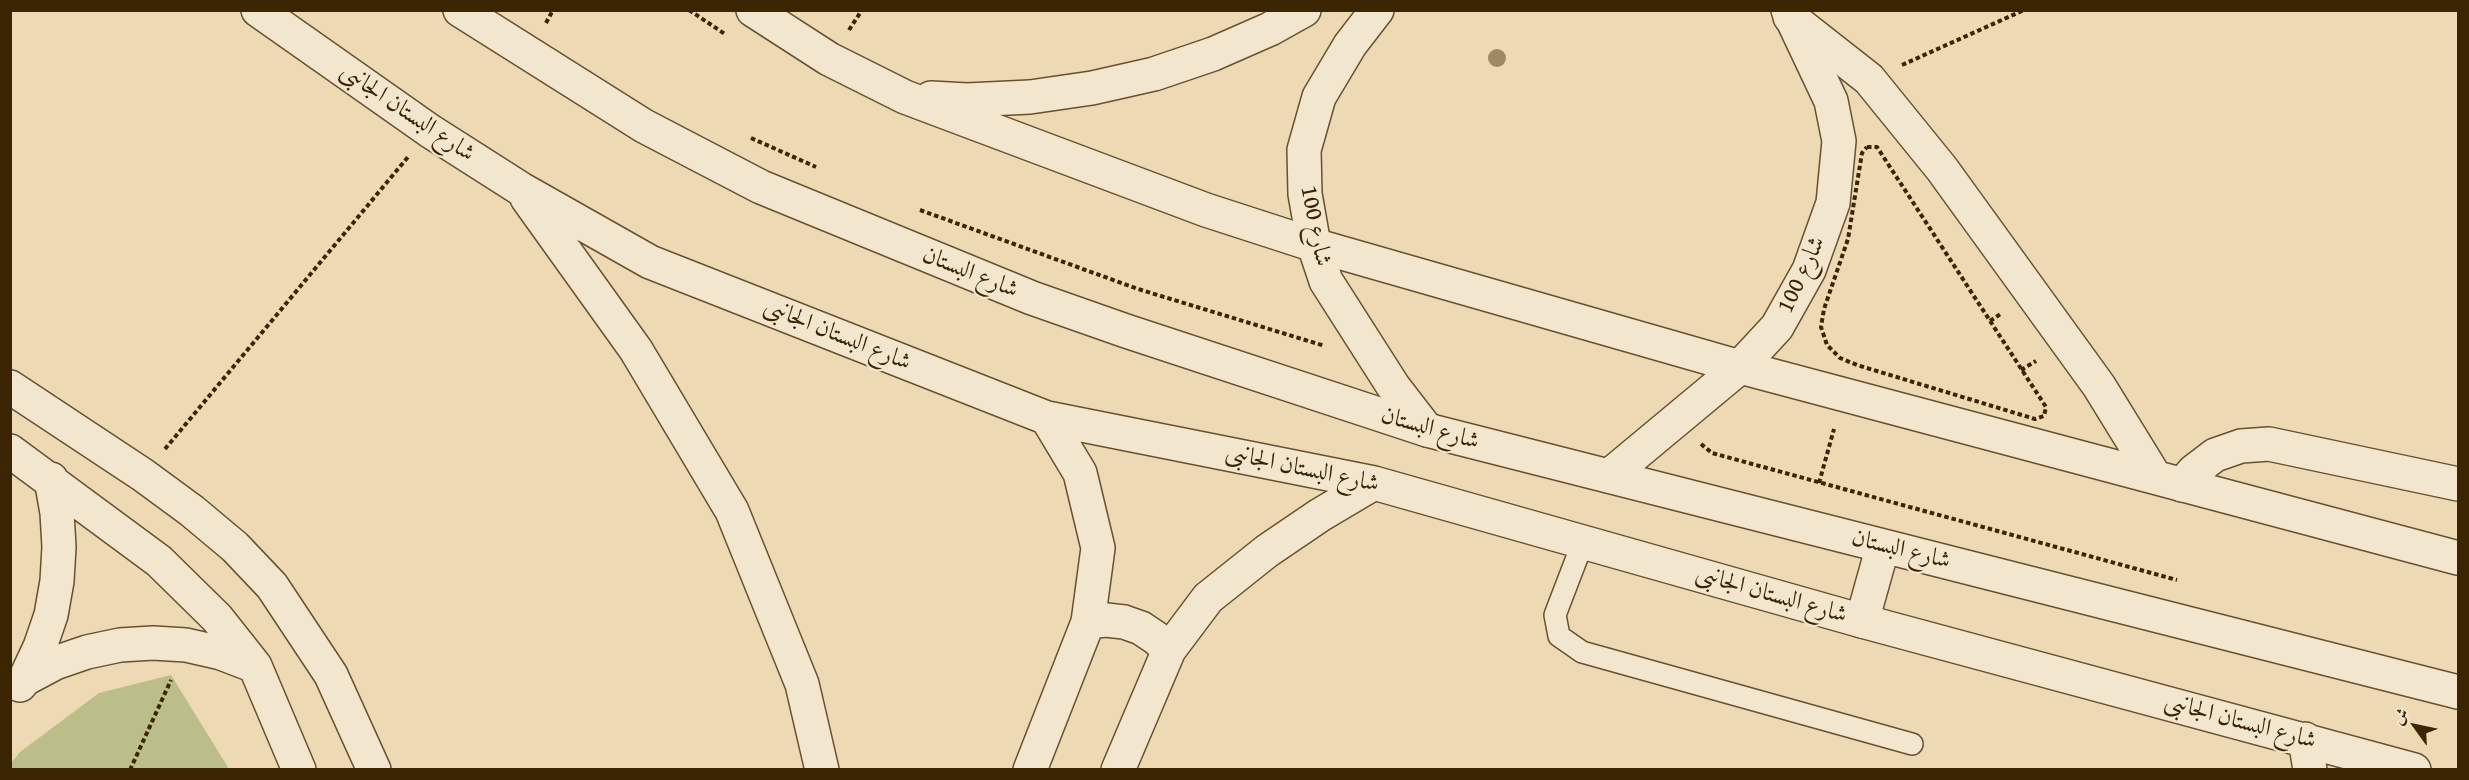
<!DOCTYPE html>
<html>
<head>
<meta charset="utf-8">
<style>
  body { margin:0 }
  #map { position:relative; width:2469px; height:780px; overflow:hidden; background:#edd9b3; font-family:"Gentium Book Plus",Amiri,serif }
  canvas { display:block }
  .frame { position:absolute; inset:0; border:12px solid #3b2401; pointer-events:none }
  .north { position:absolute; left:2385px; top:696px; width:60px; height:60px; -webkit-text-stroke:4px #f3e6ce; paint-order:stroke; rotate:303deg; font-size:16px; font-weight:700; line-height:24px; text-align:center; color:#3b2401 }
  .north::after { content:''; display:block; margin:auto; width:21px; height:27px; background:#3b2401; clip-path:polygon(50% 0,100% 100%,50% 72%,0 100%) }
</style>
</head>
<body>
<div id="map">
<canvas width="2469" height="780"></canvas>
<div class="frame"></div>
<div class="north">ش</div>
</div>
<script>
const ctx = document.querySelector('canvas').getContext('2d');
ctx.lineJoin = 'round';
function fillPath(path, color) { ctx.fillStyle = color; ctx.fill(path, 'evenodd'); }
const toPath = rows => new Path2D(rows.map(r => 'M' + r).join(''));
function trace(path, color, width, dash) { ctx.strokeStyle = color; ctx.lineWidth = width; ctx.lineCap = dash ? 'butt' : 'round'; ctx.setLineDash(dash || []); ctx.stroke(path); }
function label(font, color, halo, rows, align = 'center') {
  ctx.font = font + ' "Gentium Book Plus",Amiri,serif'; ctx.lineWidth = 4.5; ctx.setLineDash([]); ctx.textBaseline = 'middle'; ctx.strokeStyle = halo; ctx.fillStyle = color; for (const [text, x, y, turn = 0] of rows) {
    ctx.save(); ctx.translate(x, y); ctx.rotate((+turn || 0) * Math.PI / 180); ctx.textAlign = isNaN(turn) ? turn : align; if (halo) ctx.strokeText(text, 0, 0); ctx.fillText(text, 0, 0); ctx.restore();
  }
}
const green = toPath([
  [171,675,229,769,11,769,11,763,20,752,99,693]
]);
const path = toPath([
  [689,10,725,34],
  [546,23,553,10],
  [849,30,862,10],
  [1902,65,2024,10],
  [751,138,816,167],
  [1867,147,1877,147,2046,407,2044,416,2035,419,1857,365,1840,358,1827,345,1821,327,1824,309,1848,239,1862,153,1867,147],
  [920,210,1138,289,1325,346],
  [1990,321,2002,313],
  [2021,370,2036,361],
  [1701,444,1712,453,2177,580],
  [165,449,408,157],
  [1819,483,1834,429],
  [130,770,171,680]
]);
const service = toPath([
  [1583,542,1555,615,1559,636,1582,652,1912,744]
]);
const minor = toPath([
  [258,10,430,131,521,189,650,262,1047,418,1374,483,1862,621,2414,770],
  [1377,10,1350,45,1319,97,1304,150,1305,194,1314,245,1326,281,1393,386,1427,430],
  [527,198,636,350,732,511,802,684,822,770],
  [10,387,143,475,192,511,235,547,272,586,331,675,374,770],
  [10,451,159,561,217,618,255,666,299,770],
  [1609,476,1740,367,1777,327,1809,270,1833,203,1839,141,1831,101,1788,10],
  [2182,485,2194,471,2215,455,2241,446,2269,444,2458,484],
  [1088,622,1106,620,1124,622,1141,628,1156,638,1169,650],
  [25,679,55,663,87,652,120,645,153,643,186,645,221,653,255,666],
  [20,685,25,679,40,647,51,615,57,581,59,547,57,513,51,479],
  [2305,739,2310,770],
  [1030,770,1088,622,1098,548,1080,473,1047,418],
  [1118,770,1169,650,1208,598,1267,551,1320,515,1374,483]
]);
const tertiary = toPath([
  [460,10,644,126,761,187,1032,298,1126,331,1427,430,2458,692],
  [753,10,829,59,905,97,1206,210,1314,245,1740,367,2458,558],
  [1790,17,1869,79,1942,169,2099,386,2155,477],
  [931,98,967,100,1030,97,1092,88,1154,74,1213,54,1270,29,1304,10],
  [1862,621,1883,546]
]);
const trees = [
  [1497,58]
];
const streetNames = [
  ["شارع البستان الجانبى",407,113,34],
  ["شارع 100",1315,226,79],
  ["شارع البستان",970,273,22],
  ["شارع 100",1802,275,-65],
  ["شارع البستان الجانبى",837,335,22],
  ["شارع البستان",1430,429,16],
  ["شارع البستان الجانبى",1302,469,12],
  ["شارع البستان",1901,550,14],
  ["شارع البستان الجانبى",1771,595,16],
  ["شارع البستان الجانبى",2240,722,15]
];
fillPath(green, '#bcbe8a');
trace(service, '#68512e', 24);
trace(minor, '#68512e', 36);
trace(tertiary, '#68512e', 36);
trace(path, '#3b2401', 4, [4.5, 3]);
trace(service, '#f3e6ce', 21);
trace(minor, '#f3e6ce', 33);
trace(tertiary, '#f3e6ce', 33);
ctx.fillStyle = '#9d8a64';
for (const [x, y] of trees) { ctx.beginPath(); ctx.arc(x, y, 9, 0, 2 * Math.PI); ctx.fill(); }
label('24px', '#3b2401', '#f3e6ce', streetNames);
</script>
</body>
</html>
